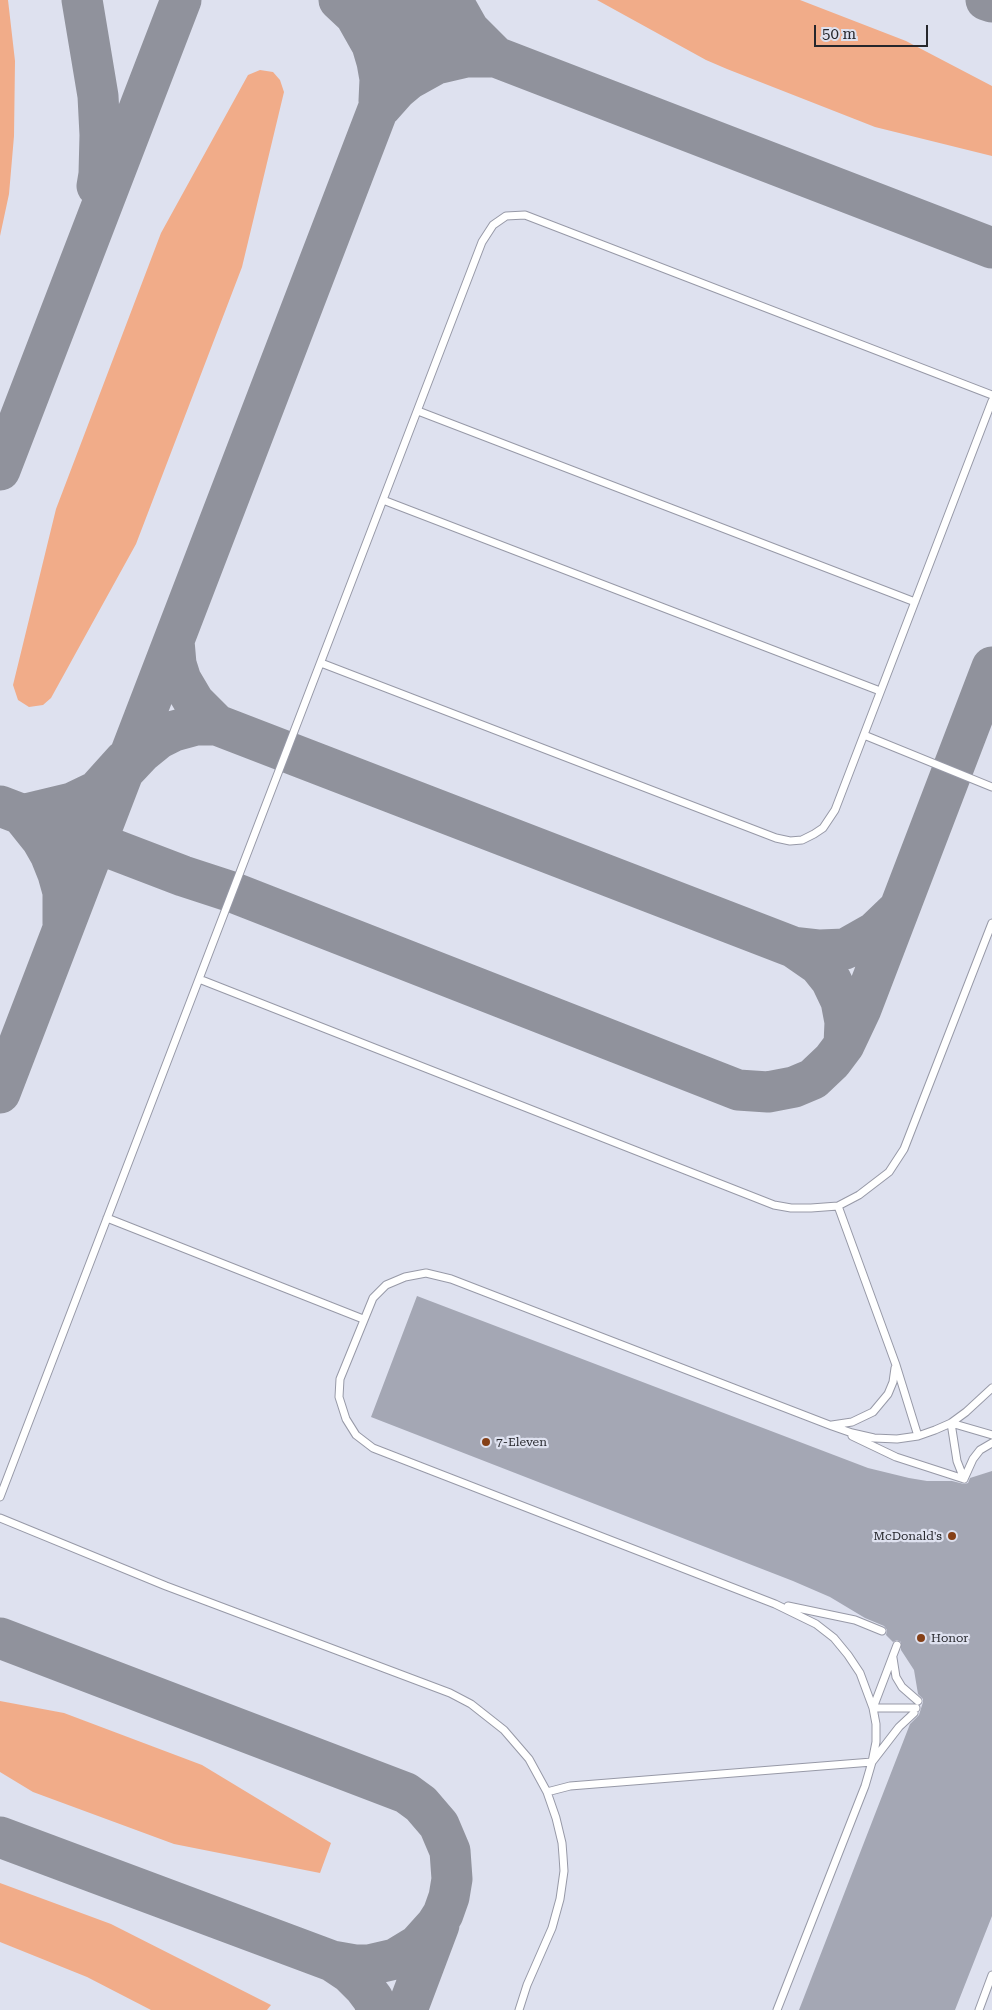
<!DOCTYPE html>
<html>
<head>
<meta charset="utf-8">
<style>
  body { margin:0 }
  #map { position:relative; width:992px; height:2010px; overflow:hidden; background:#dee1ef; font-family:"Roboto Serif",serif }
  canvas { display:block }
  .scale { position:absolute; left:814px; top:25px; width:114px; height:22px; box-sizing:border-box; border:2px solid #26272c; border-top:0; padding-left:6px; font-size:15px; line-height:18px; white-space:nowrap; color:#26272c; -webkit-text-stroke:4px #dee1ef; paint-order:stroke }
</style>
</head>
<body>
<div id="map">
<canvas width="992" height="2010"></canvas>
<div class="scale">50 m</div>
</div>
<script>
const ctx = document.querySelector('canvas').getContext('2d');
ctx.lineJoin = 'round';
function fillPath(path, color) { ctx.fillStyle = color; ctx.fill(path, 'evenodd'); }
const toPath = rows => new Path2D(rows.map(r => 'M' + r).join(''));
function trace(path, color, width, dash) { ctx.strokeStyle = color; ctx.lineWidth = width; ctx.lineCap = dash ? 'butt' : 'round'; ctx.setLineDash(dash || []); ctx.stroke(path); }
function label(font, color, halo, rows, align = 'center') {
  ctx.font = font + ' "Roboto Serif",serif'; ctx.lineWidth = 4.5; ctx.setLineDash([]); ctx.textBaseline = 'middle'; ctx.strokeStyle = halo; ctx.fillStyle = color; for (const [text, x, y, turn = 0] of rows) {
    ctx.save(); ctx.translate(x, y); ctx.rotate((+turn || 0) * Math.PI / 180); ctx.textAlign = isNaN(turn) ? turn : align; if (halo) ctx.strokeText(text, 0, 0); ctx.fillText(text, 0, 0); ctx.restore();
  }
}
const green = toPath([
  [0,0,8,0,15,61,14,136,9,194,0,236],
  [597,0,800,0,906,41,992,86,992,156,875,127,727,69,706,60],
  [260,70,273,72,280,80,284,92,242,267,136,544,51,698,43,705,29,707,18,700,13,685,56,509,161,233,248,75],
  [0,1701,64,1713,202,1765,331,1843,320,1873,174,1844,33,1792,0,1772],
  [0,1883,111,1924,271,2005,267,2010,151,2010,87,1977,0,1942]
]);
const taxiway = toPath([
  [82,0,98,96,100,135,99,174,97,186],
  [339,0,355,15,372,45,377,62,380,79,379,101],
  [348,0,992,248],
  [452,0,469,30,493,54],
  [986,0,992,2],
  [381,107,397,89,409,79,436,64,466,57,492,57],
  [0,470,181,0],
  [174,641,176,664,181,680,194,702,217,725],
  [126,769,142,752,158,739,174,731,196,725,217,725,793,947,820,950,845,949,875,932,899,909],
  [0,806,183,876,232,892,738,1090,768,1092,794,1087,813,1079,832,1061,844,1045,861,1009,992,667],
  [22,815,72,803,97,791,124,761],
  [22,815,42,840,50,854,58,874,63,892,63,924],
  [793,947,819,965,831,980,841,1001,845,1022,844,1045],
  [0,1093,420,0],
  [0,1638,406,1793,421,1804,439,1825,450,1851,452,1879,449,1897,443,1914,436,1925,418,1945,395,1959,369,1965,355,1965,332,1961,0,1837],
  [332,1961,350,1973,364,1987,373,1999,377,2010],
  [407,2010,439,1925]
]);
const building = toPath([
  [417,1296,868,1468,909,1478,927,1481,952,1481,964,1484,968,1483,970,1478,992,1471,992,1916,955,2010,799,2010,910,1724,919,1715,923,1702,923,1699,918,1694,914,1670,901,1650,901,1642,897,1640,893,1642,886,1635,887,1630,884,1626,865,1618,830,1597,793,1581,371,1417]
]);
const lane = toPath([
  [418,411,915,602],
  [383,500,880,691],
  [321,663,776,838,790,841,802,840,814,834,823,828,835,810,992,401],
  [864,735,992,787],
  [199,979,774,1205,791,1208,811,1208,838,1206,859,1195,889,1172,904,1149,992,923],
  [838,1206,896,1365,918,1436],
  [107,1218,363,1319],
  [951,1423,957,1461,964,1479],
  [951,1423,992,1435],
  [832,1425,852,1422,873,1412,888,1394,893,1382,895,1368],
  [852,1436,896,1457,964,1479],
  [964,1479,973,1459,980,1450,992,1443],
  [0,1497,482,242,493,225,506,216,525,215,992,395],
  [0,1518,166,1586,450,1693,471,1704,504,1730,529,1759,547,1792,556,1818,562,1843,563,1856,564,1871,560,1899,552,1928,527,1985,519,2010],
  [788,1606,855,1620,882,1631],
  [893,1658,896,1677,902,1687,918,1701],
  [873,1708,897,1645],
  [873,1708,916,1708],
  [547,1792,570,1786,872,1762,899,1727,914,1713],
  [777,2010,865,1786,872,1762,876,1742,876,1724,873,1708,860,1673,848,1655,834,1638,816,1624,775,1604,373,1448,356,1435,346,1419,339,1397,340,1379,373,1298,386,1285,405,1277,426,1273,451,1279,832,1426,852,1433,874,1438,897,1439,918,1436,935,1430,951,1423,966,1412,992,1388],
  [979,2010,992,1975]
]);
const markers = [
  [486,1442,5,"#854017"],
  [952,1536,5,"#854017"],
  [921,1638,5,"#854017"]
];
const poiNames = [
  ["7-Eleven",496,1442],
  ["McDonald's",942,1536,"right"],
  ["Honor",931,1638]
];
fillPath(green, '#f1ac89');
trace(taxiway, '#90929c', 41);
fillPath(building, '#a4a7b4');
trace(lane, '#9799a7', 9);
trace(lane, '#fff', 7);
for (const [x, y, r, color] of markers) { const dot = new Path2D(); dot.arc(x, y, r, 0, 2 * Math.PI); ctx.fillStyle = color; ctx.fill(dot); trace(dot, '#dee1ef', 2); }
label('12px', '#26272c', '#dee1ef', poiNames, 'left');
</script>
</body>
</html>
